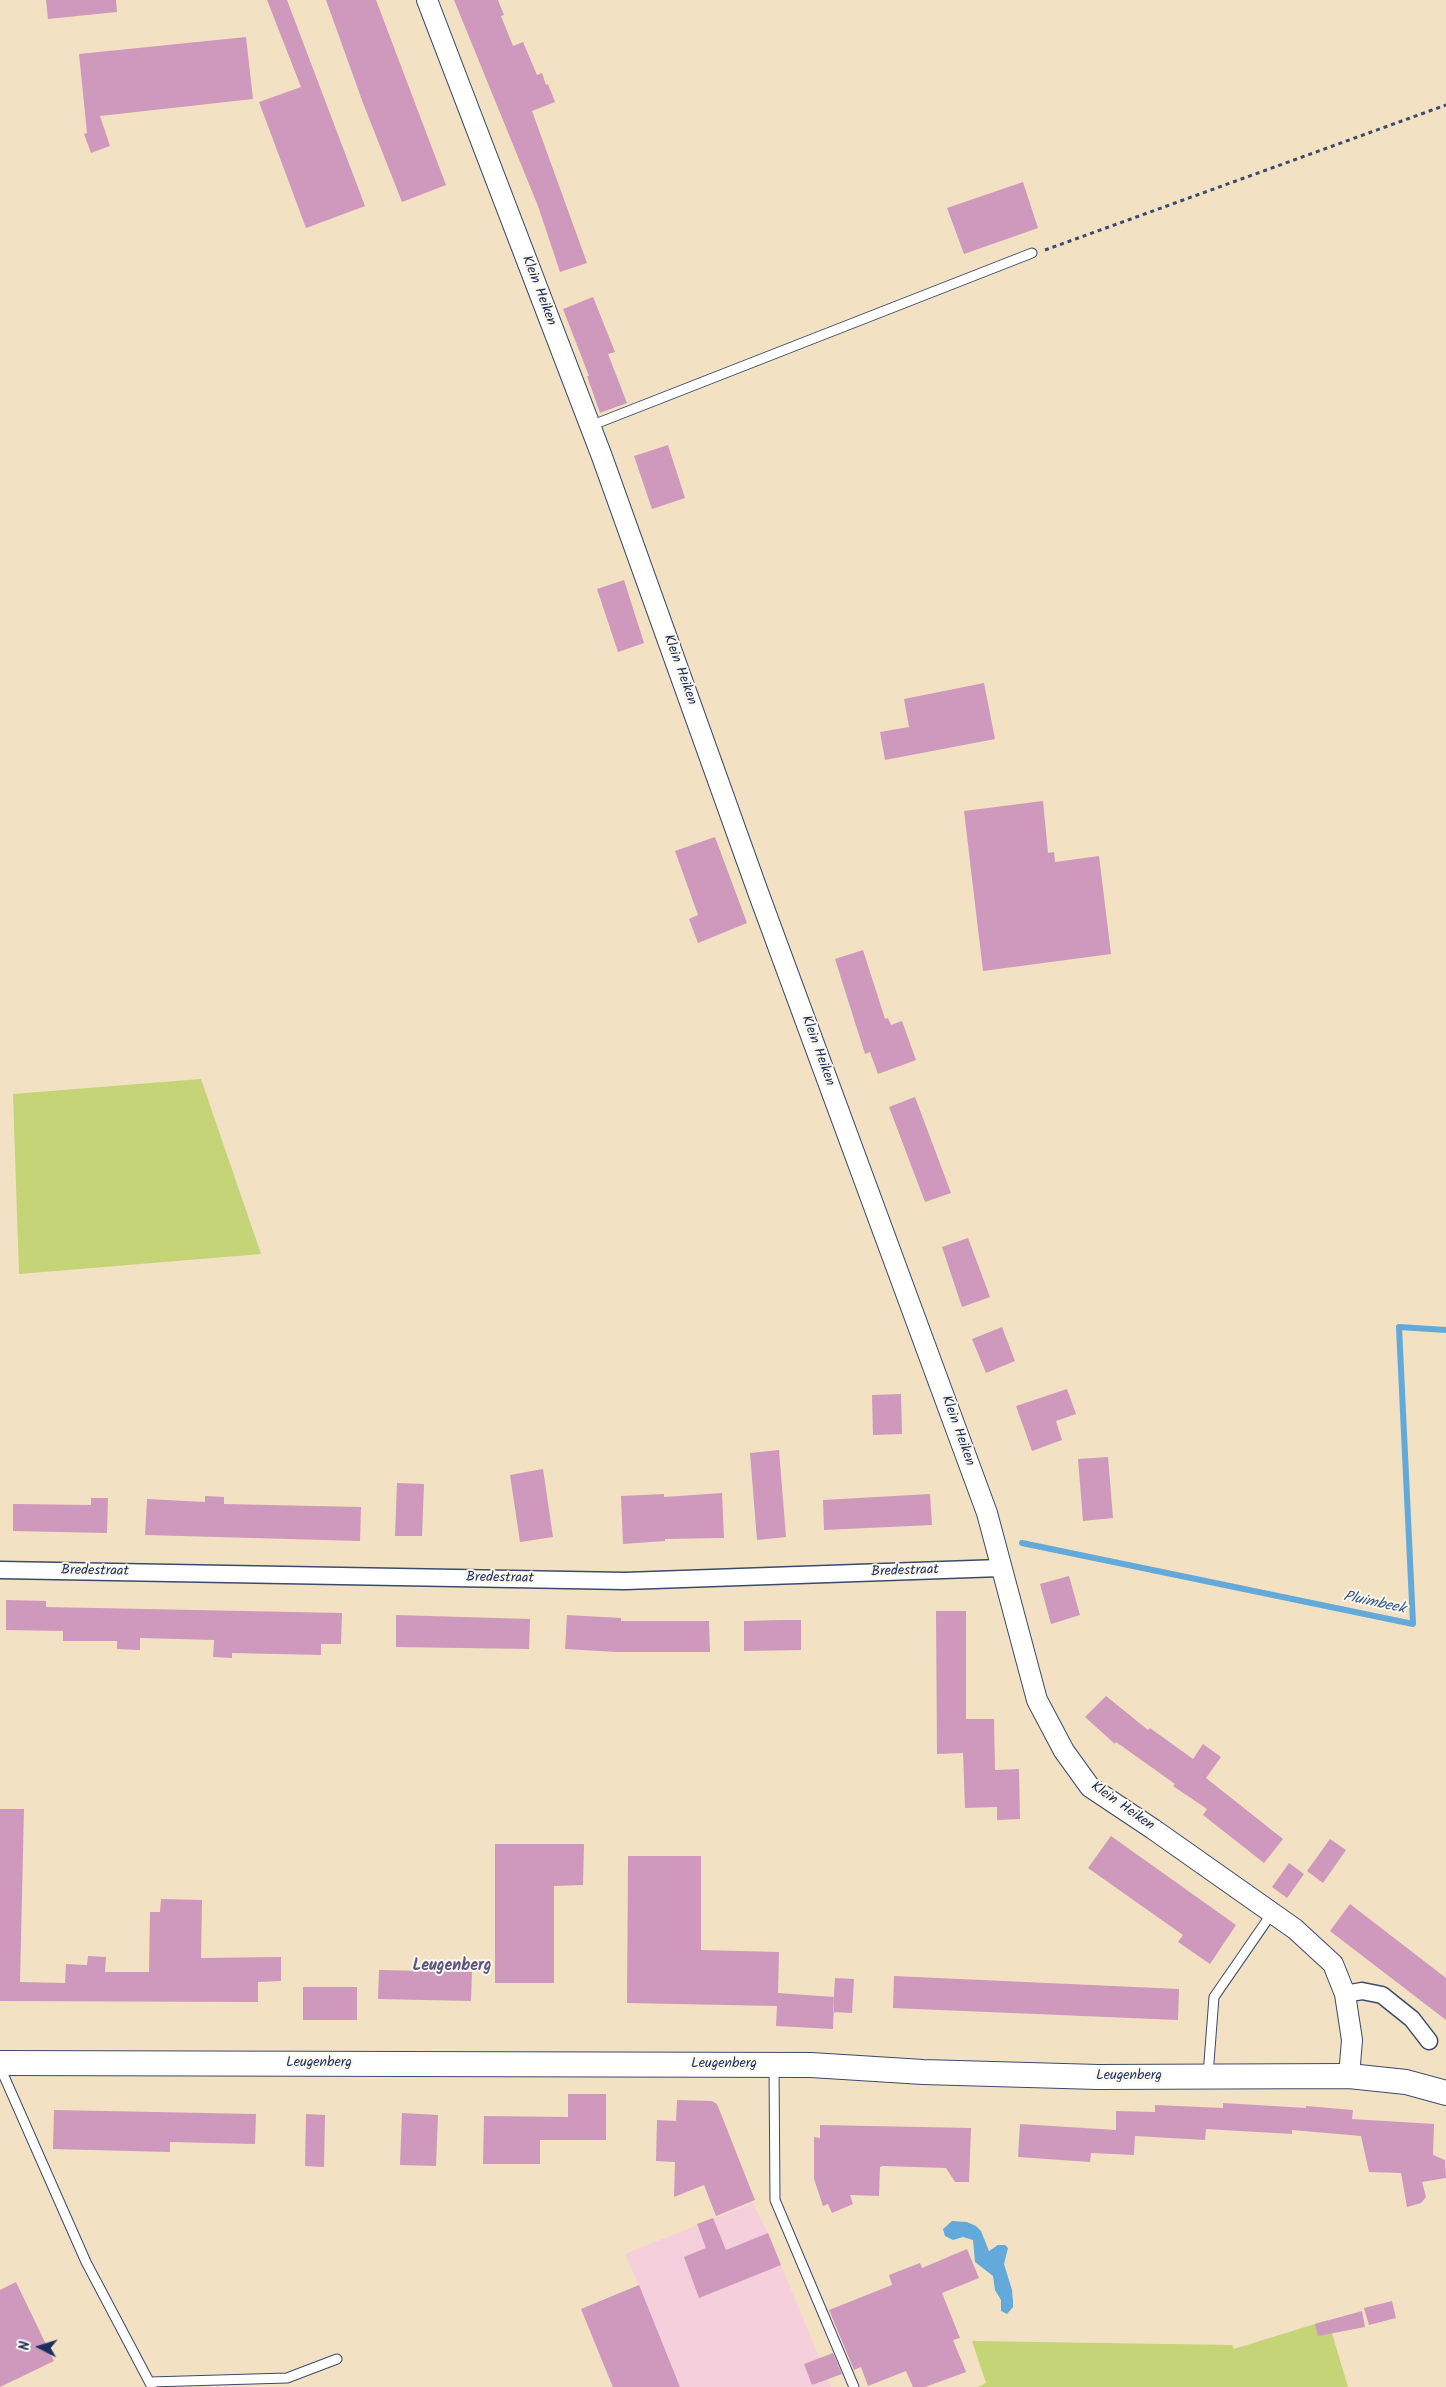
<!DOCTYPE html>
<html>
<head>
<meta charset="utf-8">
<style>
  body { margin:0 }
  #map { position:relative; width:1446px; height:2387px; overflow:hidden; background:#f2e1c3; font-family:Kalam,sans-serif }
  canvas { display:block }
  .north { position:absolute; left:15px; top:2322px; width:50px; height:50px; -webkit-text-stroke:4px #fbf7ec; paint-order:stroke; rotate:275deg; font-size:14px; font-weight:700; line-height:20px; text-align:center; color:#1b2f5e }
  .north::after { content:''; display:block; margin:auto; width:18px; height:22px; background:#1b2f5e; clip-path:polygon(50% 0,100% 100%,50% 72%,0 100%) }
</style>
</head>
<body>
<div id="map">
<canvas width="1446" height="2387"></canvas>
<div class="north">N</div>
</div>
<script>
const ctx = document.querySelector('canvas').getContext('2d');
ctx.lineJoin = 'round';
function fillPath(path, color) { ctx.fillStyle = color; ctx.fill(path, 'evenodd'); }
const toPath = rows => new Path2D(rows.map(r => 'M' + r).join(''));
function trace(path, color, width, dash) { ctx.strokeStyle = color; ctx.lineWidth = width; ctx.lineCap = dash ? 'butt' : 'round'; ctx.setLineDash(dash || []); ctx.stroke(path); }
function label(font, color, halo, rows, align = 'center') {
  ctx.font = font + ' Kalam,sans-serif'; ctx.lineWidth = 4; ctx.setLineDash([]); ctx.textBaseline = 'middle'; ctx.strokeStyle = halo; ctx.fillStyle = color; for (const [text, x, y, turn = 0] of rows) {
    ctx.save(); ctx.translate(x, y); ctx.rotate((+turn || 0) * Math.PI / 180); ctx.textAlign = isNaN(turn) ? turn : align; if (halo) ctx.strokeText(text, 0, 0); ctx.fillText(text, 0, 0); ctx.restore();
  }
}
const built = toPath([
  [753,2203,768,2233,831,2387,612,2387,581,2309,639,2285,625,2254]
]);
const green = toPath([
  [201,1079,261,1254,19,1274,13,1094],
  [1328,2320,1348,2387,978,2387,986,2383,972,2341,1232,2345,1234,2349]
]);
const water = toPath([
  [952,2221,967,2222,976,2226,981,2231,989,2251,998,2245,1005,2245,1008,2248,1004,2264,1012,2290,1013,2301,1013,2307,1007,2314,1001,2311,1001,2300,995,2290,993,2276,975,2262,973,2240,963,2237,953,2240,945,2236,943,2229]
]);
const stream = toPath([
  [1022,1543,1413,1624,1399,1327,1446,1330]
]);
const building = toPath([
  [46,0,116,0,117,12,48,19],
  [267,0,287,0,365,206,306,228,259,102,301,87],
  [326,0,376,0,446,185,402,202,363,103],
  [454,0,498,0,504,15,501,16,513,46,523,42,537,75,542,73,546,85,548,84,555,102,532,111,587,263,560,272,538,206],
  [246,37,253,99,100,116,110,146,91,153,84,134,87,133,79,54],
  [1023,182,1038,228,964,254,947,208],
  [593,297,615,352,608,354,627,403,600,413,587,376,589,376,563,309],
  [668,445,685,498,652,509,634,456],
  [624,580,644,643,618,652,597,589],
  [984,683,995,739,885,760,880,732,909,727,904,699],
  [1043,801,1048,853,1054,852,1055,862,1099,856,1111,954,983,971,964,811],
  [715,837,747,923,698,943,689,919,698,915,675,851],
  [863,950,885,1019,888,1018,891,1025,902,1021,916,1060,878,1074,870,1052,865,1054,835,959],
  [915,1097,951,1193,925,1202,889,1107],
  [968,1238,990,1297,962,1307,942,1247],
  [1002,1327,1015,1361,986,1373,972,1339],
  [1067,1389,1076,1414,1056,1421,1062,1440,1032,1451,1016,1406],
  [901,1394,902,1434,873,1435,872,1395],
  [779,1450,786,1537,757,1540,750,1453],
  [1108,1457,1113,1518,1083,1521,1078,1459],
  [543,1469,553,1537,520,1542,510,1475],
  [397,1483,424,1484,422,1536,395,1536],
  [722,1493,724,1538,665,1539,665,1541,623,1544,621,1496,664,1494,664,1497],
  [930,1494,932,1525,824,1530,823,1500],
  [205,1496,224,1497,224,1504,361,1507,360,1541,145,1535,147,1499,205,1502],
  [91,1498,108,1498,107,1533,13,1531,13,1504,91,1505],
  [1069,1576,1080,1615,1051,1624,1040,1584],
  [6,1600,46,1601,46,1607,342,1613,341,1644,321,1644,321,1655,232,1653,232,1658,213,1657,214,1640,140,1638,140,1650,117,1649,117,1641,63,1641,63,1631,6,1630],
  [936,1611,966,1611,966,1719,994,1719,995,1770,1019,1769,1020,1819,997,1820,997,1807,965,1808,963,1753,937,1754],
  [396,1615,530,1619,529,1649,396,1647],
  [567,1615,621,1618,621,1621,709,1621,710,1652,617,1652,565,1649],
  [781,1620,801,1620,801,1650,744,1651,744,1621],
  [1106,1696,1148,1730,1150,1728,1193,1759,1203,1744,1221,1757,1206,1778,1283,1839,1264,1863,1203,1815,1207,1809,1173,1786,1175,1784,1116,1742,1115,1744,1085,1717],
  [0,1809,24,1809,20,1982,65,1983,66,1964,87,1965,88,1956,106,1957,105,1972,149,1972,150,1912,160,1912,161,1899,202,1900,201,1958,281,1957,281,1981,258,1982,258,2002,0,2001],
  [1111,1836,1236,1925,1210,1964,1178,1942,1183,1935,1088,1868],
  [1330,1839,1346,1850,1323,1883,1307,1871],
  [495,1844,584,1844,583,1885,554,1886,554,1983,495,1983],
  [628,1856,701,1856,701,1950,779,1952,778,1993,834,1997,833,2029,776,2026,777,2006,627,2003],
  [1289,1863,1304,1874,1287,1898,1272,1887],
  [1350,1904,1446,1978,1446,2020,1330,1931],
  [379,1970,472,1972,471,2001,378,1999],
  [894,1976,1179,1989,1178,2020,893,2008],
  [835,1978,854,1979,852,2013,833,2012],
  [303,1987,357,1987,357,2020,303,2020],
  [568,2094,606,2094,606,2140,540,2140,540,2164,483,2164,484,2116,568,2117],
  [677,2100,712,2101,717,2104,755,2200,716,2216,704,2185,674,2197,675,2162,656,2161,657,2120,676,2121],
  [1223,2103,1306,2108,1306,2106,1353,2110,1352,2119,1434,2124,1433,2155,1445,2160,1446,2178,1422,2182,1426,2197,1421,2203,1407,2207,1401,2173,1369,2172,1361,2136,1292,2130,1292,2134,1206,2129,1205,2140,1135,2136,1134,2155,1091,2153,1090,2162,1018,2157,1020,2124,1116,2130,1116,2111,1155,2112,1155,2105,1223,2108],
  [54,2110,256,2114,255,2144,170,2142,170,2152,53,2149],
  [402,2113,438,2115,436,2166,400,2165],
  [306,2114,325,2115,324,2167,305,2166],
  [820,2125,971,2128,969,2182,955,2182,946,2168,883,2166,880,2167,879,2196,850,2195,853,2204,832,2213,828,2204,823,2206,814,2179,814,2137,820,2138],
  [713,2218,726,2250,768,2233,781,2265,699,2298,684,2257,706,2248,697,2224],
  [967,2249,979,2278,942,2293,960,2338,953,2340,966,2372,925,2387,913,2387,906,2371,868,2386,861,2367,854,2370,829,2310,892,2285,889,2275,920,2263,922,2268],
  [16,2282,54,2361,0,2387,0,2290],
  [639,2285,680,2387,613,2387,581,2309],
  [1392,2301,1396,2318,1369,2325,1364,2308],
  [1362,2311,1365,2327,1318,2336,1315,2324],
  [833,2353,842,2374,812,2385,804,2364]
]);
const path = toPath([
  [1045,250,1446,105]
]);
const service = toPath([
  [590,426,1032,253],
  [774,2066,775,2200,854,2387],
  [0,2067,86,2262,152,2387],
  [1208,2075,1214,1997,1272,1913],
  [150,2382,287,2378,337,2359]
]);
const minor = toPath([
  [0,1570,625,1581,1001,1568],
  [1345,1994,1362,1991,1382,1995,1412,2019,1429,2041]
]);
const tertiary = toPath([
  [427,0,601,454,758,892,987,1513,1037,1700,1064,1751,1090,1787,1153,1829,1295,1929,1333,1964,1345,1994,1352,2040,1349,2076]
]);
const secondary = toPath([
  [0,2063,811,2065,923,2072,1098,2077,1349,2076,1406,2082,1446,2093]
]);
const streetNames = [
  ["Klein Heiken",538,291,69],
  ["Klein Heiken",679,670,70],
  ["Klein Heiken",817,1051,70],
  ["Klein Heiken",957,1431,70],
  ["Bredestraat",95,1572,1],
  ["Bredestraat",905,1572,-2],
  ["Bredestraat",500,1579,1],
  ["Klein Heiken",1122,1807,35],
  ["Leugenberg",319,2064],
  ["Leugenberg",724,2065],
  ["Leugenberg",1129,2077]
];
const waterNames = [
  ["Pluimbeek",1374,1604,12]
];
const quarterNames = [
  ["Leugenberg",452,1967]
];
fillPath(built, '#f5cfdb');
fillPath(green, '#c4d477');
fillPath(water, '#63aada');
trace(stream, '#63aada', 6);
fillPath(building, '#cf99bd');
trace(service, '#3b4a6d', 11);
trace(minor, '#3b4a6d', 19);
trace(tertiary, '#3b4a6d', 22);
trace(secondary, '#3b4a6d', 26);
trace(path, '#3b4a6d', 3, [4, 4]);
trace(service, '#fff', 9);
trace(minor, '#fff', 16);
trace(tertiary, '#fff', 20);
trace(secondary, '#fff', 24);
label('14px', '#1b2f5e', '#fbf7ec', streetNames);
label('italic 15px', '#345a89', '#fbf7ec', waterNames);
label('bold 16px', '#5a547f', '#fbf7ec', quarterNames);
</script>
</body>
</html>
